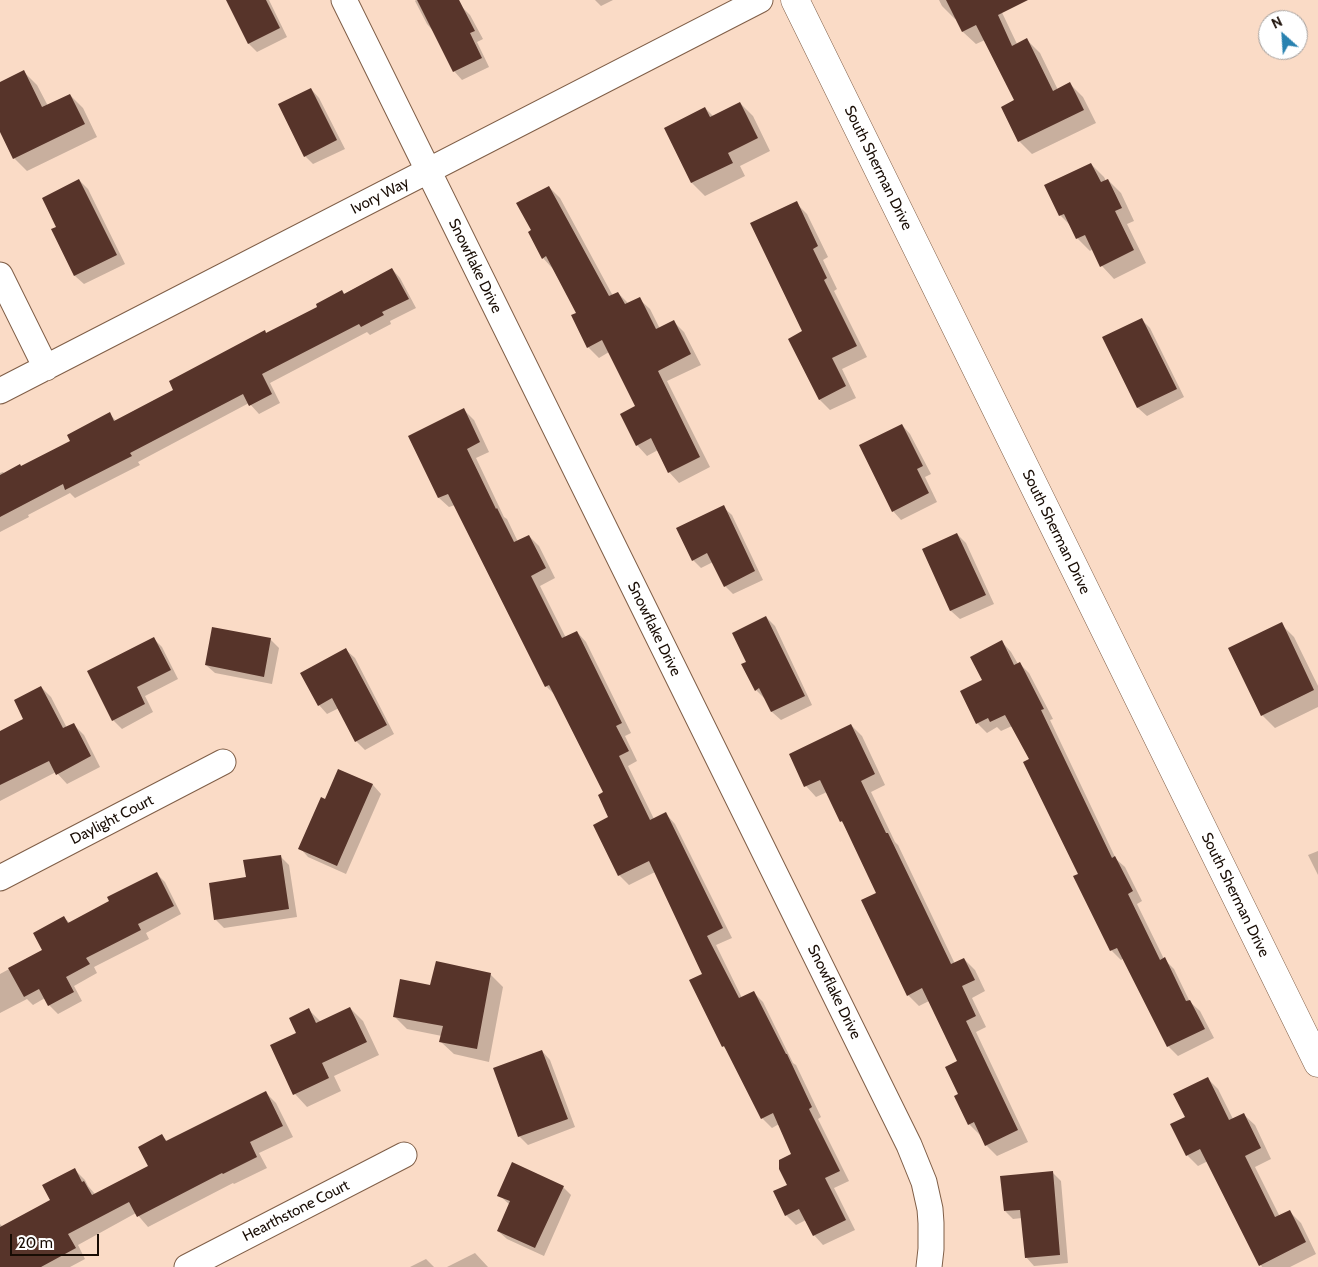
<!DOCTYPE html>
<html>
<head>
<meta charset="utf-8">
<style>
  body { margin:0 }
  #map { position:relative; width:1318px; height:1267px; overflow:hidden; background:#fadbc6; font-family:Cabin,sans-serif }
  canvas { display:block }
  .north { position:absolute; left:1258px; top:10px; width:50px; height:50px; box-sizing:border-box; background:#fff; border:1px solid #a39e9b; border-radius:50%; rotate:334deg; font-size:14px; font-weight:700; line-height:20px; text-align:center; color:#180c04 }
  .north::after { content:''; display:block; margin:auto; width:18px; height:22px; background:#2982b0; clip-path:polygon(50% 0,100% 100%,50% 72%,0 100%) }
  .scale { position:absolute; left:10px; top:1234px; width:89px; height:22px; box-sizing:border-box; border:2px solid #180c04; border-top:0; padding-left:6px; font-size:15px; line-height:18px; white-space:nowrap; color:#180c04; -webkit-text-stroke:4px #fff; paint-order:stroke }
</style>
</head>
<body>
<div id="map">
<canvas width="1318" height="1267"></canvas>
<div class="north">N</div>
<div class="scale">20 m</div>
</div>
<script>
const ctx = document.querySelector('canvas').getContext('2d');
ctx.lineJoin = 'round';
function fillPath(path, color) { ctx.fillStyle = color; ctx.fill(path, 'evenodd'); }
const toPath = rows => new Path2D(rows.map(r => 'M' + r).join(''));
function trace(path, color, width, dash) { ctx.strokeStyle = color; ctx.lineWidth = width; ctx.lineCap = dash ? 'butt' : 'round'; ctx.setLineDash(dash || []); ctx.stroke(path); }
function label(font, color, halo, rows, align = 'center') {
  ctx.font = font + ' Cabin,sans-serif'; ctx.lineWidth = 5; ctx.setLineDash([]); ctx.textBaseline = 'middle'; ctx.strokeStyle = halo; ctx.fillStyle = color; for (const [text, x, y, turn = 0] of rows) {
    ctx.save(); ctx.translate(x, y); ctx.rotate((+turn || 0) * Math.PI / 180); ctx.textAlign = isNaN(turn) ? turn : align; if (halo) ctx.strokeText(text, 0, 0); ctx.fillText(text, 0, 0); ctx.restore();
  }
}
const shadow = toPath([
  [228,0,269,0,287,37,257,52,249,44],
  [416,0,459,0,463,8,470,15,483,39,477,42,489,67,462,80,454,71,434,32,427,24,415,1],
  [595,0,613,0,601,6],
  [939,0,996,0,1017,44,1027,40,1040,53,1058,90,1070,84,1083,97,1096,123,1032,154,1019,141,1016,101,985,40,976,44,963,32,956,18,955,19,942,6],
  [24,72,37,85,48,106,70,95,83,108,97,137,27,171,14,158,0,129,0,83],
  [311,89,319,98,345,149,313,164,305,156],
  [740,103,753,116,770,151,740,166,745,176,705,196,692,183,665,128,705,108,713,116],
  [1091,164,1104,177,1106,181,1108,180,1121,193,1134,221,1127,224,1146,263,1114,279,1102,266,1093,249,1090,251,1077,238,1072,227,1060,215],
  [79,180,88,189,125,264,84,284,75,276,53,230,58,227],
  [549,187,560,198,613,296,618,293,629,304,639,299,650,309,660,329,674,322,684,332,701,365,667,381,710,467,679,483,669,472,658,450,647,456,637,445,636,407,609,352,599,358,588,347,578,313,553,269,543,258,529,233,533,231],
  [796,203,807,214,828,257,823,260,837,289,834,291,867,357,842,369,856,398,830,410,820,400,789,339,804,332],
  [392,269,400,278,416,308,390,321,391,324,370,335,367,332,270,383,280,403,259,414,249,403,138,462,140,465,75,498,70,493,28,515,29,517,0,532,0,473,3,472,5,474,21,468,72,442,110,414,116,421,175,390,267,334],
  [1141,319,1150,328,1184,397,1147,416,1138,408,1104,338],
  [464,410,474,420,489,452,476,458,504,517,507,519,518,542,529,536,539,546,555,578,540,586,566,638,577,632,586,642,631,733,625,736,637,761,628,766,654,819,666,814,675,824,732,938,716,945,742,998,753,992,763,1002,793,1063,796,1065,821,1117,818,1119,849,1181,834,1188,855,1230,823,1245,814,1235,806,1220,796,1225,786,1215,788,1185,793,1154,779,1124,772,1128,762,1118,728,1051,723,1046,704,975,655,872,629,885,619,875,610,818,605,793,556,696,546,686,455,505,449,507,439,498,409,437],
  [902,425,910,434,931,474,925,477,937,502,901,520,893,511],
  [723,507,732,515,763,580,733,594,725,586,713,562,701,568,693,560],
  [957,534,966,543,994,604,960,619,951,611,923,550],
  [766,617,775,626,812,705,781,720,772,712,765,698,764,698,756,690,747,662],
  [1281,624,1294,637,1318,686,1318,707,1275,728,1262,715],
  [154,639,162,647,178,679,145,696,153,712,122,729,113,720],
  [270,639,279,648,272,684,215,673,206,665],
  [1002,642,1011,652,1018,664,1020,664,1029,673,1053,719,1050,720,1116,859,1125,867,1142,901,1137,904,1164,959,1174,969,1190,1002,1200,1011,1214,1038,1178,1056,1168,1046,1124,958,1121,960,1111,950,1030,760,1012,726,1001,731,997,727,987,733,977,723,983,681],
  [346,650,355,658,394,734,365,750,356,741,339,708,327,714,319,705],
  [41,687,51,697,67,728,74,725,84,735,100,767,67,784,56,772,0,801,0,732,25,719],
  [851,725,862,736,885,785,871,792,895,842,898,845,955,964,964,959,975,970,985,991,972,998,986,1027,976,1032,1028,1142,997,1156,986,1145,980,1135,969,1124,960,1095,959,1061,929,1001,919,1006,908,995,878,893,846,826,841,821,827,792,816,797,806,786],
  [339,770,373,785,381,794,346,874,308,857,300,848,326,801],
  [1318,851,1318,875,1308,855],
  [280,856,289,865,297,917,224,928,216,920,247,879],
  [156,873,165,882,181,914,146,933,149,939,94,967,97,973,74,986,82,1001,58,1014,49,1005,45,998,33,1005,27,999,0,1013,0,974,44,950,63,917,70,923,110,902],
  [490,974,503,987,489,1062,454,1054,441,1042,442,1036,407,1029,394,1016,431,987],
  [350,1008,363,1021,379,1055,334,1076,341,1091,307,1107,295,1094,298,1033,308,1009,321,1022],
  [542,1051,550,1060,575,1127,528,1145,519,1136],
  [1207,1078,1218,1089,1233,1119,1243,1114,1255,1125,1271,1159,1255,1167,1280,1217,1290,1212,1301,1223,1316,1254,1290,1267,1262,1267,1208,1161,1198,1166,1187,1155,1186,1118],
  [266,1093,276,1103,293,1137,259,1153,267,1168,234,1184,233,1183,148,1227,136,1213,78,1245,85,1259,70,1267,0,1267,0,1224,3,1227,52,1200,74,1169,85,1180,88,1186,95,1194,150,1166,162,1136,168,1142],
  [1052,1172,1061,1181,1068,1263,1034,1266,1026,1257,1022,1218,1013,1219,1005,1211],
  [563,1187,571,1195,544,1256,507,1239,498,1231,510,1205,499,1195],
  [475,1253,488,1267,447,1267],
  [426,1259,434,1267,410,1267]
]);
const building = toPath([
  [226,0,266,0,280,28,248,44],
  [417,0,459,0,475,31,470,33,482,58,453,72],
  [946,0,1028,0,998,15,1012,46,1027,38,1053,91,1070,82,1084,110,1018,142,1001,107,1014,100,976,25,962,32],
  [24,70,42,107,70,94,85,124,13,159,0,132,0,82],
  [311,88,337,140,304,157,278,104],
  [740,102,758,138,728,153,733,163,691,183,664,128,705,107,710,117],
  [1091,163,1101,182,1108,179,1122,208,1115,211,1134,250,1100,267,1085,235,1076,239,1064,214,1059,216,1044,185],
  [79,179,117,255,74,276,51,229,56,227,42,198],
  [549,186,609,296,618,292,625,304,640,297,656,329,674,320,691,354,658,371,700,457,668,473,651,438,636,446,620,414,635,406,602,340,587,348,571,315,576,313,546,256,542,259,528,232,531,230,516,203],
  [797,201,818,246,813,249,827,278,824,280,857,346,832,358,846,386,819,400,788,339,802,331,750,223],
  [392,268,409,299,382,312,384,315,361,327,359,324,262,374,272,394,249,406,243,394,130,453,132,456,65,490,63,484,0,517,0,475,20,464,21,466,70,441,67,435,110,412,114,421,173,390,169,381,265,330,266,333,317,307,316,304,342,290,344,294],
  [1142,318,1177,389,1137,408,1102,337],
  [464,408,480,442,467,449,496,509,497,508,514,542,529,535,546,568,531,576,562,638,577,631,622,723,616,726,629,751,619,756,650,820,666,812,723,928,707,936,739,998,754,991,786,1054,787,1054,812,1107,809,1109,840,1171,825,1178,846,1220,813,1236,799,1209,785,1216,773,1191,787,1185,779,1169,779,1160,791,1154,773,1113,761,1119,724,1046,722,1047,689,980,702,974,649,861,618,876,593,825,608,817,598,795,603,792,549,685,545,687,448,494,438,498,408,436],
  [902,424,923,466,917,469,929,493,892,512,859,445],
  [724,505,755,571,724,587,707,553,692,561,676,528],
  [957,533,986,595,950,611,922,549],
  [766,616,805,696,771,712,759,688,755,691,741,664,746,662,732,633],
  [1282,622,1314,690,1261,716,1228,648],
  [212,627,271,638,264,677,205,665],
  [154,637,171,670,137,687,145,704,112,721,87,671],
  [1002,640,1014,665,1020,662,1044,709,1041,710,1112,858,1115,856,1133,891,1128,894,1160,960,1165,957,1186,1001,1190,1000,1205,1029,1167,1047,1117,948,1110,951,1073,876,1078,874,1023,762,1029,759,1005,715,990,722,988,718,976,724,960,691,982,680,970,657],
  [346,648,387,725,355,742,332,698,318,706,300,673],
  [41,686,63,728,74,723,91,756,56,775,49,761,0,785,0,731,23,719,14,700],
  [851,724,875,774,861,781,886,833,888,833,951,964,964,958,975,980,962,986,976,1016,966,1021,1018,1130,985,1146,974,1122,968,1125,954,1096,958,1094,945,1067,957,1061,922,988,907,996,861,900,876,893,842,821,840,822,820,780,804,787,789,754],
  [338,769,373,784,337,866,298,849,321,797,325,799],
  [281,855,289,909,214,920,209,883,246,877,243,860],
  [157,872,174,906,138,924,141,930,86,958,90,964,66,977,74,992,48,1006,39,989,24,997,8,968,42,950,33,933,64,916,68,923,109,901,107,897],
  [436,961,491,973,477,1049,439,1042,443,1026,393,1017,400,979,430,985],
  [350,1007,367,1042,322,1063,329,1078,293,1095,270,1045,296,1033,289,1018,309,1008,316,1023],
  [542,1050,568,1119,518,1137,493,1068],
  [1208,1077,1229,1120,1244,1113,1261,1148,1245,1156,1275,1217,1290,1210,1306,1242,1259,1266,1200,1149,1186,1156,1170,1124,1185,1117,1173,1094],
  [266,1091,283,1126,250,1142,257,1157,223,1174,222,1173,137,1217,129,1202,68,1234,76,1248,41,1267,0,1267,0,1227,50,1200,42,1185,75,1168,82,1182,84,1181,92,1195,148,1166,138,1147,162,1134,166,1141],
  [512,1162,564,1186,535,1248,497,1231,510,1201,497,1196],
  [1053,1171,1060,1255,1025,1258,1020,1210,1004,1211,1000,1176]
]);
const minor = toPath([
  [344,0,909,1145,924,1182,930,1209,931,1223,931,1249,929,1267],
  [0,275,46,368],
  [0,391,760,0],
  [0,878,223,762],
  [187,1267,404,1155]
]);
const tertiary = toPath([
  [795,0,1318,1063]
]);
const streetNames = [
  ["South Sherman Drive",878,168,64],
  ["Ivory Way",380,196,-27],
  ["Snowflake Drive",475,266,64],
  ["South Sherman Drive",1056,532,64],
  ["Snowflake Drive",654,629,64],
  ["Daylight Court",112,820,-27],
  ["South Sherman Drive",1235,895,64],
  ["Snowflake Drive",834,992,64],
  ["Hearthstone Court",296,1211,-27]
];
fillPath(shadow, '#0003');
fillPath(building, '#57342a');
trace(minor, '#7f5e47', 27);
trace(tertiary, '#7f5e47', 29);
trace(minor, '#fff', 25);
trace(tertiary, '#fff', 28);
label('15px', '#180c04', '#fff', streetNames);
</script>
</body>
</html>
